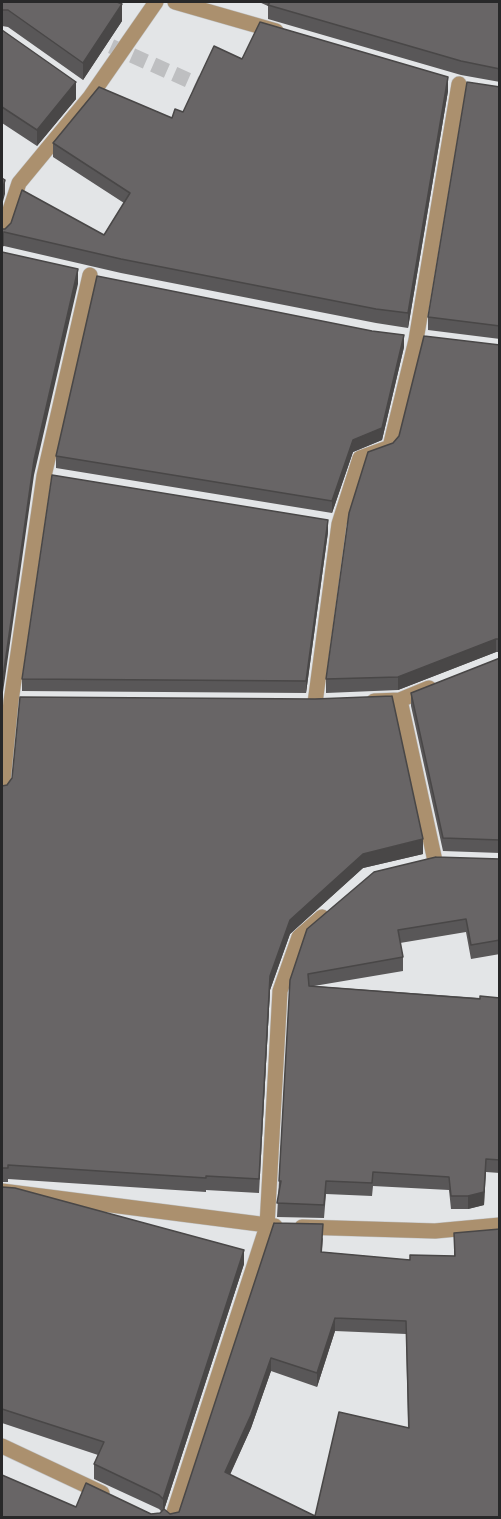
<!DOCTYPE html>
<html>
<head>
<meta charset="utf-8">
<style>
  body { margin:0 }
  #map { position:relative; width:501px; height:1519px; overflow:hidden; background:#e3e5e7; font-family:"Roboto Condensed",sans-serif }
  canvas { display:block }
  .frame { position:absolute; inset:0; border:3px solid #282829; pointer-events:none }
</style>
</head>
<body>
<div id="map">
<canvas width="501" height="1519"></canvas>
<div class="frame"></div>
</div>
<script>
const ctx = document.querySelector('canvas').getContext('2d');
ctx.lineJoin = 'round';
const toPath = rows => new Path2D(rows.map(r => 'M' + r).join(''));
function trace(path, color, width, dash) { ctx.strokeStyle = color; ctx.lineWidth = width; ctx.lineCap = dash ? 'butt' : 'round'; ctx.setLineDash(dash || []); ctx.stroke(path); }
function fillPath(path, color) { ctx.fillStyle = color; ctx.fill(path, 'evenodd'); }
const majorTunnel = toPath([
  [90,37,213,91]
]);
const minor = toPath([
  [175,2,276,31],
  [2,234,19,183,90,97,156,2],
  [400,700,435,861],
  [374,701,400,700,429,688],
  [315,703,339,524,360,458,390,447,416,340,459,84],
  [2,791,11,701,44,476,90,275],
  [2,1191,275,1226],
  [302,1227,435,1231,500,1225],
  [2,1446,102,1493],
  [172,1518,267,1226,280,991,299,937,322,917]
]);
const wall = toPath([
  [2,2,122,21,83,80,8,27,2,26],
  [259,2,500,2,500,82,461,75,268,19,268,6],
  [2,30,76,99,37,146,2,123],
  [242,59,448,91,408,328,376,323,121,273,4,246,2,229,104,235,124,203,53,157,53,143,172,118,183,112],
  [500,87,500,339,428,330,428,317],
  [500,345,500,652,496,652,398,690,326,693,326,679,393,443],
  [404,347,382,440,353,452,332,513,56,468,56,456],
  [328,532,306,693,22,691,22,679],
  [500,658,500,853,443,851,411,706,411,693],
  [2,786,423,854,363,868,290,934,270,990,259,1193,206,1190,206,1192,8,1179,8,1182,2,1182],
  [500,859,500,954,471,959,466,932,400,943,403,957,403,971,314,986,480,998,500,998,500,1173,486,1172,484,1205,468,1209,451,1209,449,1190,373,1186,372,1196,326,1194,324,1218,277,1217,290,980],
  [2,1187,244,1264,164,1510,170,1514,179,1512,323,1237,322,1252,410,1260,454,1256,454,1233,500,1518,2,1518,76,1507,151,1514,160,1513,162,1512,159,1509,94,1479,94,1464,98,1455,2,1423],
  [335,1331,406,1334,408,1428,315,1516,230,1475,251,1428,271,1371,317,1387]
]);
const shadedWall = toPath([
  [122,4,122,21,83,80,83,63],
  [448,77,448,91,408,328,408,313],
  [76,82,76,99,37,146,37,130],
  [5,180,5,194,2,205,2,191],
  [4,232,4,246,2,247,2,233],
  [78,269,78,284,34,475,2,699,2,684,34,460],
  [404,335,404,347,382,440,353,452,332,513,332,501,353,440],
  [328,520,328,532,306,693,306,681],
  [496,639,496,652,398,690,398,677],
  [423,839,423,854,363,868,290,934,270,990,259,1193,270,976,290,920,363,854],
  [486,1159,484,1205,468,1209,468,1196],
  [244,1250,244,1264,163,1513,163,1499],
  [335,1318,335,1331,317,1387,317,1373],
  [271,1358,271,1371,251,1428,225,1485,225,1472]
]);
const building = toPath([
  [2,2,117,2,122,4,83,63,8,10,2,10,2,2],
  [270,2,500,2,500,69,461,61,268,5,270,2],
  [260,22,448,77,408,313,376,309,121,259,4,232,2,233,2,229,5,229,11,223,22,190,104,235,130,193,53,143,99,87,172,118,175,109,183,112,214,46,242,59,260,22],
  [2,30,76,82,37,130,2,107,2,30],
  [467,82,500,87,500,326,428,317,467,82],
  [2,178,5,180,2,191,2,178],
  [2,252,78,269,34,460,2,684,2,252],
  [97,276,372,331,404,335,382,428,353,440,332,501,56,456,97,276],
  [424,336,500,345,500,639,496,639,398,677,326,679,349,513,368,452,393,443,399,436,424,336],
  [52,475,328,520,306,681,22,679,52,475],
  [500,658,500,840,443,838,411,693,500,658],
  [392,696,423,839,363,854,290,920,270,976,259,1179,206,1176,206,1178,8,1165,8,1168,2,1168,2,786,7,785,12,778,20,697,315,699,392,696],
  [436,857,500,859,500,940,471,945,466,919,398,930,403,957,308,974,309,986,480,999,480,996,500,998,500,1160,486,1159,484,1192,468,1196,451,1196,449,1177,373,1172,372,1183,326,1181,324,1205,277,1203,281,1181,279,1181,290,980,307,929,374,872,436,857],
  [2,1187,15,1188,244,1250,163,1499,159,1495,94,1464,104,1442,2,1409,2,1187],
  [274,1223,323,1224,321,1252,410,1260,410,1255,455,1256,454,1233,500,1229,500,1518,2,1518,2,1475,76,1507,86,1483,151,1514,160,1513,164,1509,170,1514,179,1512,274,1223],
  [335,1318,406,1321,409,1428,339,1412,315,1516,225,1472,251,1415,271,1358,317,1373,335,1318]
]);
trace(majorTunnel, '#bebfc1', 15, [15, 8]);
trace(minor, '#c1c3c5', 16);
trace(minor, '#ab906e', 15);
fillPath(wall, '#595758');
fillPath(shadedWall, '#494747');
fillPath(building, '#686566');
trace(building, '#494747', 1.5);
</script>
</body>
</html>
